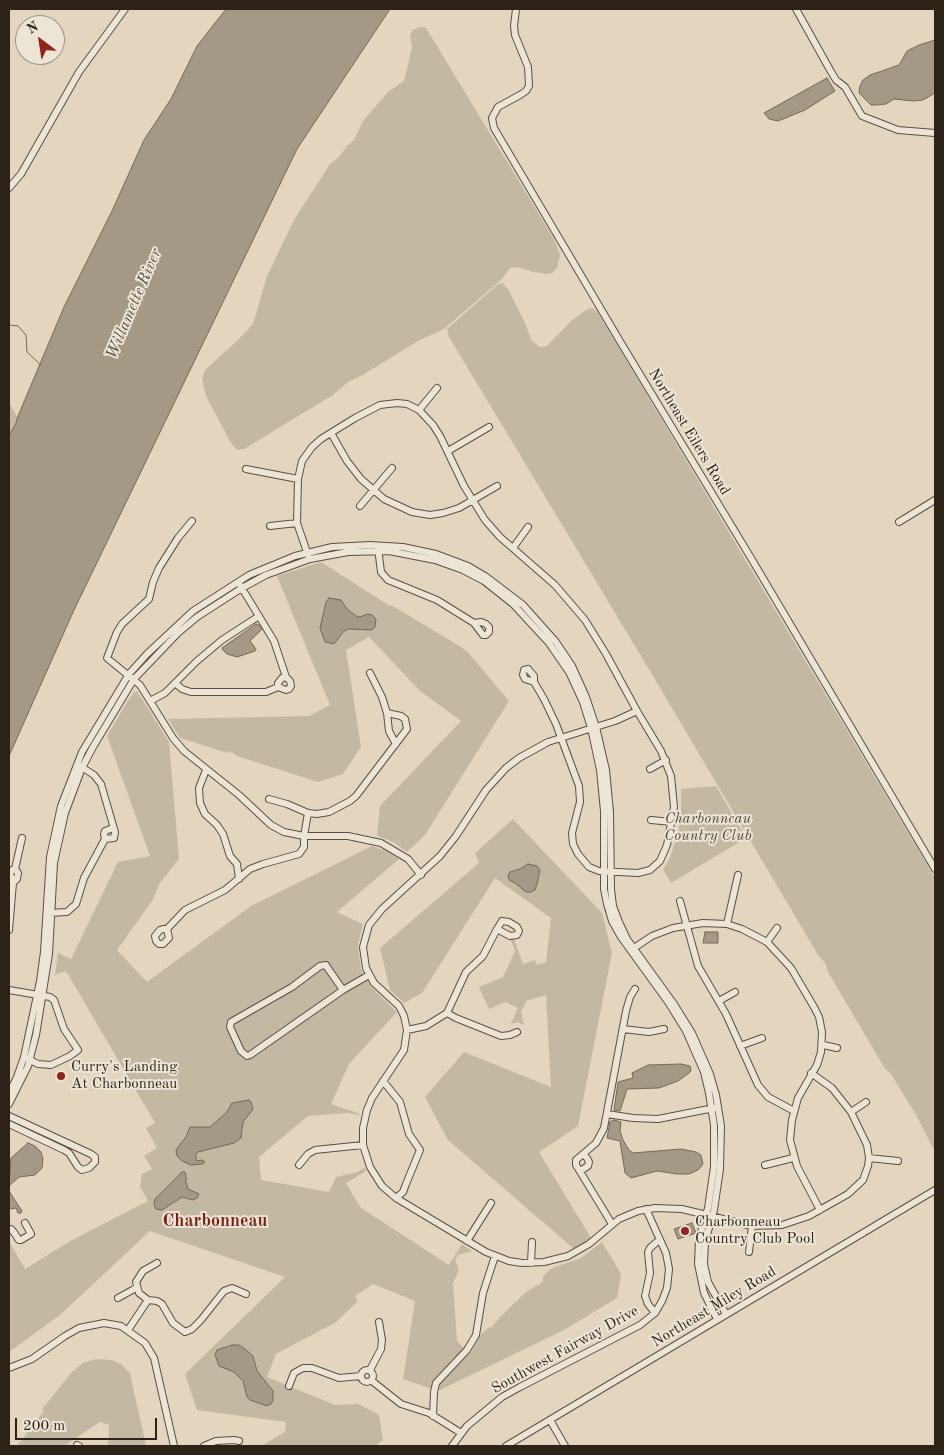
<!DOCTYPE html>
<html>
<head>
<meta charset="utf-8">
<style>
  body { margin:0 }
  #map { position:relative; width:944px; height:1455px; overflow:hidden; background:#e2d7be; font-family:"Old Standard TT",serif }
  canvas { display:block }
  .frame { position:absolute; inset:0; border:10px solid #2c2217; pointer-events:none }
  .north { position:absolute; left:15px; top:15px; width:50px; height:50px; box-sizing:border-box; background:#ece5d5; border:1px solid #9f9789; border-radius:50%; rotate:329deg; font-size:14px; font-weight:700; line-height:20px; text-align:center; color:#2c2217 }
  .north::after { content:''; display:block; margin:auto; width:18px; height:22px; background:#8f2418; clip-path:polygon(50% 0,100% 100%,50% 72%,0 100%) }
  .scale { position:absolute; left:15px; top:1418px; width:142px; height:22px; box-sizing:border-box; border:2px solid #2c2217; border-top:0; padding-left:6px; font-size:15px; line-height:18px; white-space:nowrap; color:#2c2217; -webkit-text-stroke:4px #ece5d5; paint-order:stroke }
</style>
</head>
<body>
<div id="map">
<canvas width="944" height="1455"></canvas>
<div class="frame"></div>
<div class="north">N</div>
<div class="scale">200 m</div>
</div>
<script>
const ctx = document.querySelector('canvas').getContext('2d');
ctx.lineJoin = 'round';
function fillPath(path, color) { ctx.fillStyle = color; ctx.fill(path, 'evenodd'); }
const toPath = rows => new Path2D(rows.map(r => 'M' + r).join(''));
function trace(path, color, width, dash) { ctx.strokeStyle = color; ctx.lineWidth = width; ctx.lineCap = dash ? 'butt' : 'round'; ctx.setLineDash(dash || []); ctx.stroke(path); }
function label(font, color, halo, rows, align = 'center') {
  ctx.font = font + ' "Old Standard TT",serif'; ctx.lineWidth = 4; ctx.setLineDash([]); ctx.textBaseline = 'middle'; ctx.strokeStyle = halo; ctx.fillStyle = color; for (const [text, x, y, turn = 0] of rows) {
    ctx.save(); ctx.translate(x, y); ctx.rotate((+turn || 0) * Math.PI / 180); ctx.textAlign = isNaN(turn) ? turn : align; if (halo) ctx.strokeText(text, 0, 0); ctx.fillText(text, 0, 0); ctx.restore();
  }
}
const green = toPath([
  [421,27,426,28,554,239,560,255,557,268,552,273,548,274,534,272,517,267,510,268,502,279,444,329,418,341,361,376,348,382,333,395,244,449,237,450,231,443,206,396,202,379,205,370,238,340,253,324,267,276,294,220,330,164,338,158,348,145,354,140,363,121,388,92,404,81,412,48,410,35,413,30],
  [502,283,508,289,526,325,531,340,540,347,547,346,572,320,586,310,592,308,597,311,935,878,935,1152,916,1115,891,1074,884,1067,828,972,825,963,818,955,650,671,449,337,447,329,497,285],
  [9,402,18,419,9,436],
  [321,562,390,606,391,605,466,650,509,701,425,835,407,852,393,842,377,836,380,806,461,721,420,691,369,637,346,650,361,747,343,774,318,782,237,756,230,751,228,753,180,738,168,719,309,716,330,705,277,576],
  [137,691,169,742,179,859,160,883,152,901,117,950,147,982,251,906,372,846,386,851,399,859,337,912,363,924,358,945,361,970,372,988,397,1012,349,1064,331,1104,360,1114,360,1115,347,1113,308,1116,259,1157,261,1180,329,1192,336,1177,358,1172,364,1168,366,1171,346,1183,361,1208,449,1265,462,1244,472,1251,458,1255,455,1260,459,1270,453,1283,457,1341,465,1349,437,1376,432,1389,403,1379,415,1301,373,1284,355,1296,358,1301,336,1322,276,1354,267,1377,335,1405,358,1404,379,1415,383,1440,375,1446,261,1446,285,1432,286,1422,197,1410,185,1374,285,1277,150,1231,60,1315,9,1352,9,1241,25,1269,72,1240,148,1201,140,1187,142,1174,152,1169,144,1156,157,1148,146,1128,155,1123,66,971,55,975,58,953,71,959,118,862,150,856,107,736,127,702,134,692],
  [716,786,746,838,671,883,663,869,669,860,678,834,681,811,681,789],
  [513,819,602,913,612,953,578,1126,539,1152,591,1238,574,1249,448,1140,425,1097,464,1052,551,1087,546,995,526,1001,521,1012,524,1025,518,1022,511,1024,518,1008,505,1002,489,1009,479,987,503,977,515,951,510,938,514,939,523,964,535,960,537,965,546,962,551,918,495,878,422,993,404,1003,390,990,380,948,479,863,475,853],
  [602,1242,621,1274,617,1298,564,1330,438,1391,441,1382,472,1351,481,1334,489,1327,491,1328,502,1315,526,1292,543,1282,543,1276,552,1268,581,1258],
  [96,1359,112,1360,121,1364,130,1373,146,1446,108,1446,109,1425,100,1422,64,1446,17,1446,44,1411,42,1409,72,1372,83,1363]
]);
const water = toPath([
  [226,9,390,9,297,149,74,610,9,756,9,436,16,423,18,416,64,307,112,211,144,140,171,99,197,46,226,9],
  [935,40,935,93,923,100,913,101,894,99,886,104,876,105,871,105,859,93,860,86,863,80,870,75,899,65,907,51,919,45,935,40],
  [827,78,835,91,805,110,778,121,769,119,764,113,827,78],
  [329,598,341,600,347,609,356,616,360,617,367,614,372,615,376,619,375,627,372,630,348,629,343,632,334,644,325,642,320,628,326,602,329,598],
  [256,624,261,626,262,629,250,641,256,649,255,651,237,657,227,654,223,650,222,648,256,624],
  [528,864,537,866,540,870,537,884,535,890,531,892,526,892,515,883,509,880,508,876,510,872,520,869,528,864],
  [705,932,718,932,718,943,703,943,705,932],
  [681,1064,690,1066,691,1071,689,1073,678,1081,659,1088,627,1089,620,1111,614,1110,618,1082,633,1078,632,1073,648,1065,681,1064],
  [249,1100,251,1102,253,1109,243,1122,241,1138,234,1143,198,1152,196,1154,196,1161,202,1160,205,1162,202,1164,191,1165,182,1161,177,1156,176,1151,178,1147,186,1137,190,1127,210,1127,227,1112,232,1103,249,1100],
  [614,1120,621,1122,620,1131,623,1140,629,1150,633,1153,681,1149,696,1152,701,1155,703,1164,698,1170,689,1174,677,1174,657,1171,631,1178,625,1173,620,1141,607,1138,610,1122,614,1120],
  [28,1143,35,1146,41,1152,43,1159,42,1168,35,1175,19,1177,9,1186,11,1158,28,1143],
  [182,1172,185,1172,186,1176,186,1182,188,1189,199,1194,197,1198,193,1200,182,1197,162,1210,156,1209,154,1204,155,1199,182,1172],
  [9,1191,22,1211,21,1213,18,1213,16,1208,11,1209,9,1206,9,1191],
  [692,1223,696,1233,678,1239,674,1229,692,1223],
  [232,1345,239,1345,245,1349,253,1356,257,1371,273,1391,273,1401,271,1404,267,1406,250,1400,247,1397,243,1381,234,1372,219,1366,215,1355,217,1350,232,1345]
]);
const stream = toPath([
  [9,325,18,326,26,335,27,352,41,365]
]);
const minor = toPath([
  [516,9,514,26,515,35,528,67,529,86,526,91,520,95,498,107,492,118,494,128,621,343,751,558,935,869],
  [796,9,830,70,836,80,845,87,862,116,898,130,935,133],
  [9,188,21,174,79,72,125,9],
  [419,410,437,388],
  [331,433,347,461,361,479,384,499,412,512,430,515,443,513,459,508,497,486],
  [448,451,489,427],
  [246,469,298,479],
  [360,506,392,468],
  [192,521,178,538,159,568,153,582,149,599,122,624,117,632,107,658,140,685,173,738,184,751,239,795,271,825,284,832,304,836,348,836,381,843,408,859,421,875],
  [899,522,935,500],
  [270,526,297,523],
  [378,548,381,572,388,580,437,600,474,623,483,635,486,635,489,632,489,627,486,624,481,622,474,623],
  [513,548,528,527],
  [308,555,297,523,298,479,302,461,312,447,321,439,355,418,380,405,397,403,407,404,419,410,433,425,440,436,464,486,485,520,500,537,555,585,585,620,606,654,637,711,661,751,671,776,674,807,667,845,660,861,650,870,638,873,599,871,589,867,578,854,573,844,572,833,580,802,579,786,556,724,544,699,534,682],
  [240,585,274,641,286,677],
  [528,669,534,676,534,682,525,679,523,675,524,670,528,669],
  [370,673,382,697,387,713,389,731,396,744],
  [175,683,182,689,191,692,266,692,278,687,278,683,282,678,286,677,290,681,291,686,289,689,286,690,278,687],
  [150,701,165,693,197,661,222,640,259,616],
  [637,711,615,721,548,742,519,758,506,768,486,790,456,836,440,856,382,909,369,925,363,947,366,968,374,983,399,1006,404,1016,407,1030,404,1050,372,1098,367,1110,363,1128,363,1145,370,1167,382,1186,396,1198,486,1252,509,1261,522,1263,544,1262,568,1256,589,1244,619,1219,638,1211,655,1208,682,1209,752,1226,782,1225,809,1216,848,1194,863,1180,868,1166,869,1158,867,1145,851,1112,832,1088,811,1073],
  [80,766,94,775,101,784,115,832,114,838,105,839,104,834,105,831,113,828],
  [650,769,666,760],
  [206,770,199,788,200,803,205,814,217,825,223,834,230,856,237,864,239,879],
  [269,799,287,804,308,813,317,814,329,812,350,801,356,796,407,729,405,719,401,716,387,713],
  [651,820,672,822],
  [15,869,22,838],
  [680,901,698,966,726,1014,758,1085,768,1097,794,1111],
  [49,913,67,912,76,904,84,878,105,839],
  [502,921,509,922,517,927,519,931,517,935,510,936,497,929,502,921],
  [727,924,738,875],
  [163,929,167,929,169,938,163,944,159,944,156,941,155,936,160,930,163,929],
  [167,929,185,910,225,890,250,869,263,864,299,854,304,847,304,836,308,813],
  [9,930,13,883,10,873,12,870,15,869,18,873,17,879,13,883],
  [767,942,777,928],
  [631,950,652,936,673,928,703,923,727,924,742,929,767,942,791,968,814,1007,819,1017,822,1032,821,1052,817,1065,798,1098,792,1120,790,1140,797,1166,820,1210],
  [9,990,50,997,54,1000,64,1029,78,1050,70,1056,51,1065,38,1064,28,1059],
  [343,990,327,967,326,965,320,966,292,987,231,1022,230,1027,241,1051,247,1056,250,1055,343,990,369,975],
  [719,1001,735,992],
  [447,1013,456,1018,501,1036,510,1035,517,1032],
  [623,1029,649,1032,664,1029],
  [407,1030,426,1026,447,1013,466,972,483,956,497,929],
  [823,1045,837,1048],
  [740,1046,762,1038],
  [383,1081,400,1102,409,1134,420,1150,406,1184,403,1192,396,1198],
  [9,1093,17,1077,24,1057,40,981,44,952,50,857,61,806,82,752,129,674,147,654,193,611,249,575,295,556,332,547,370,545,403,547,436,554,468,566,485,576,523,605,556,642,572,666,586,697,596,727,606,770,610,812,611,889,613,906,619,922,627,939,674,1004,692,1033,710,1074,716,1095,721,1126,720,1169,714,1210,705,1242,704,1264,708,1282,726,1314],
  [9,1104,28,1066,36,1035,49,954,54,863,65,813,82,768,93,747,134,679,178,633,197,617,242,588,266,575,310,559,348,552,389,551,435,560,463,570,484,581,513,604,549,643,569,672,583,702,591,728,600,770,604,811,604,889,607,904,612,921,621,937,668,1002,686,1031,704,1072,709,1093,714,1125,714,1167,708,1208,699,1239,698,1264,704,1293,717,1319],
  [851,1112,866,1102],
  [607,1114,633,1118,658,1119,714,1108],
  [9,1116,91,1154,95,1157,95,1162,89,1168,82,1170,78,1167,69,1153,64,1150,9,1124],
  [583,1154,596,1143,604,1128,626,1011,630,997,635,989],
  [869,1158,898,1161],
  [299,1165,308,1154,315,1150,363,1145],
  [765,1165,793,1158],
  [580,1171,588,1166,589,1162,587,1158,583,1154,576,1160,576,1165,612,1224],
  [9,1230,11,1229,13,1231,19,1240,21,1240,31,1234,25,1223],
  [467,1241,491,1203],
  [749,1252,752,1226],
  [531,1263,532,1242],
  [118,1298,136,1288],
  [148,1300,139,1293,136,1282,143,1271,157,1263],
  [655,1313,648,1304,645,1296,650,1273,648,1252,650,1248,659,1240],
  [128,1330,148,1300,157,1301,162,1304,173,1323,185,1332,192,1329,201,1320,224,1291,232,1288,246,1294],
  [9,1368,32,1359,65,1336,79,1328,104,1323,121,1326,145,1343,154,1358,174,1446],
  [370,1370,381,1349,382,1340,379,1322],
  '361 1376a6 6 0 1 1 12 0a6 6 0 1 1-12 0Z',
  [372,1381,401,1404,429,1413,461,1433],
  [289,1386,294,1373,303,1368,312,1368,339,1378,361,1376],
  [433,1416,434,1392,436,1383,467,1350,476,1335,483,1293,495,1256],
  [550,1420,565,1446],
  [77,1445,79,1446],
  [204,1446,216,1441,234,1440,239,1441],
  [452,1446,467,1426,502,1397,520,1387,640,1325,655,1313,662,1301,667,1288,669,1269,666,1253,646,1209],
  [506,1446,935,1190]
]);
const markers = [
  [61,1076,5,"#8f2418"],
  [685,1231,5,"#8f2418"]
];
const streetNames = [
  ["Northeast Eilers Road",689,432,59],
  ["Northeast Miley Road",714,1307,-31],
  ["Southwest Fairway Drive",565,1350,-29]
];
const parkNames = [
  ["Charbonneau",708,819],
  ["Country Club",708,836]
];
const poiNames = [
  ["Curry's Landing",71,1067],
  ["At Charbonneau",71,1084],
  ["Charbonneau",695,1222],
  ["Country Club Pool",695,1239]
];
const waterNames = [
  ["Willamette River",134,304,-67]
];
const quarterNames = [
  ["Charbonneau",215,1221]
];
fillPath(green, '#c3b8a2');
fillPath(water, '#a49985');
trace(water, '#746959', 1);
trace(stream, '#746959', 1);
trace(minor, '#5a4f41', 8);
trace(minor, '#ece5d5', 6);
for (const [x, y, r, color] of markers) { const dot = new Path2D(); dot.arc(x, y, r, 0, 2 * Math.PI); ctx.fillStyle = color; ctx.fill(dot); trace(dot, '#ece5d5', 2); }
label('15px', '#2c2217', '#ece5d5', streetNames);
label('italic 15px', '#52483a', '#ece5d5', parkNames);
label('15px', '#2c2217', '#ece5d5', poiNames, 'left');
label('italic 16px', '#564c3e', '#ece5d5', waterNames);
label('bold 18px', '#7a1f14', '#ece5d5', quarterNames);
</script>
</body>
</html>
